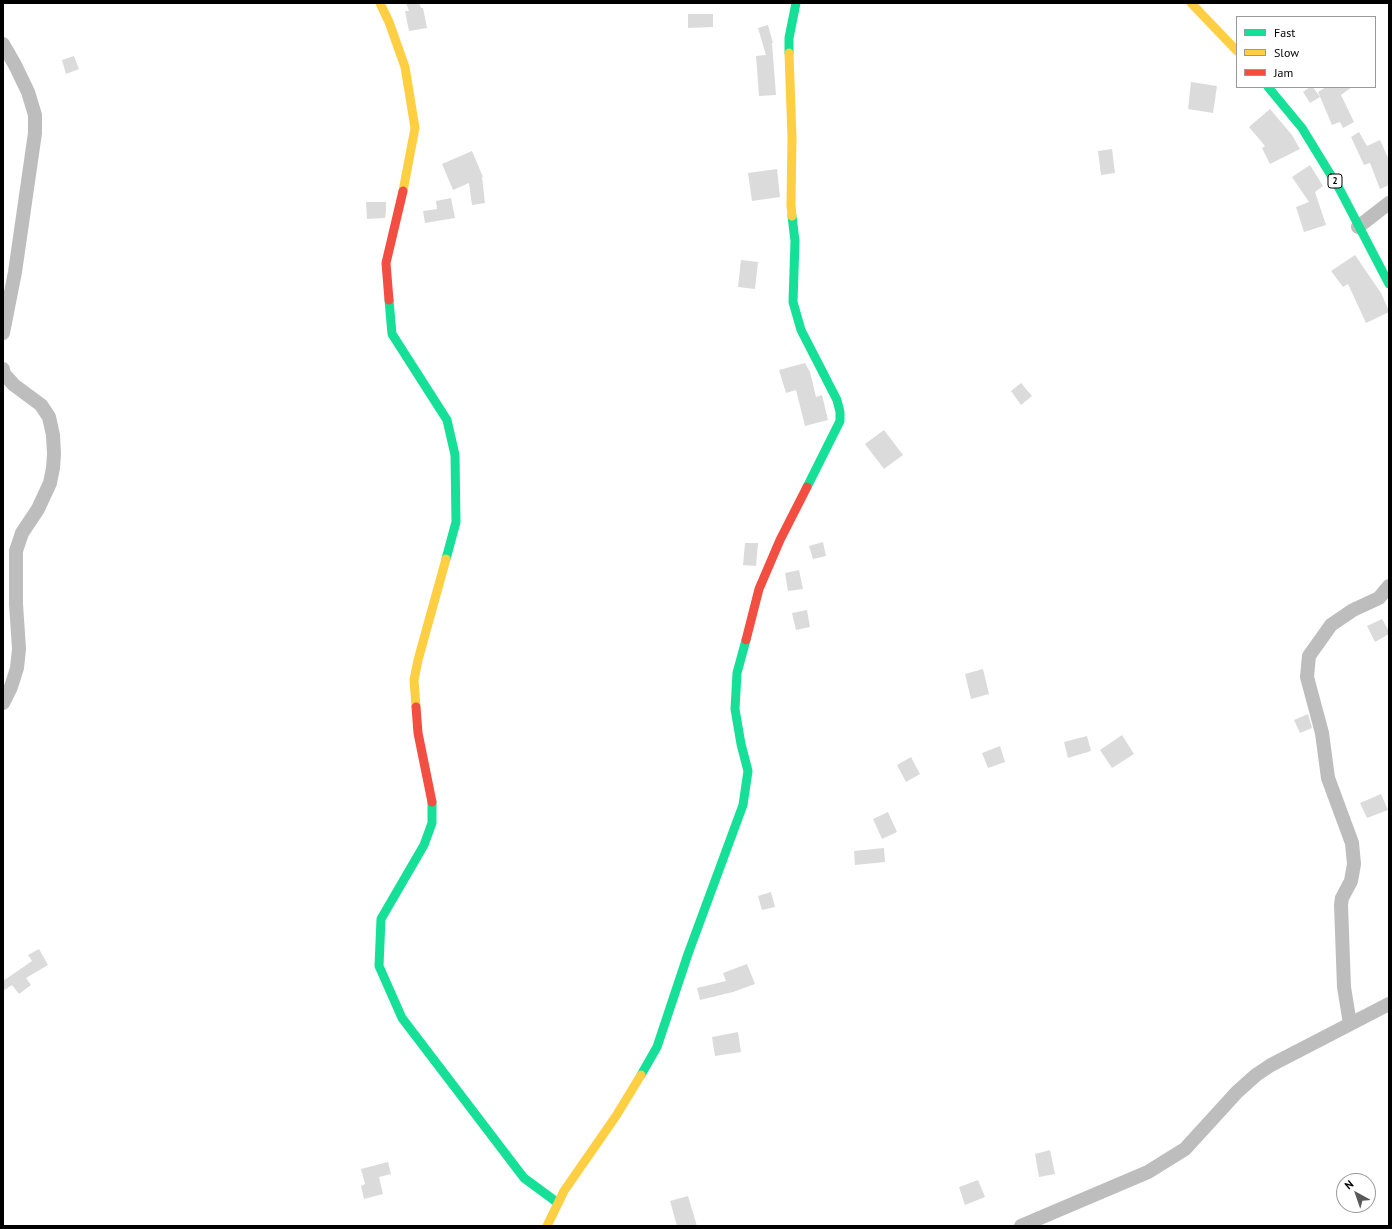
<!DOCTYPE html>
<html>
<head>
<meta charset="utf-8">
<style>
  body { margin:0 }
  #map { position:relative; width:1392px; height:1229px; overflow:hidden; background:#fff; font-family:"PT Sans",sans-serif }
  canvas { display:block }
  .frame { position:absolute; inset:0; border:4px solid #000; pointer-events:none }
  .legend { position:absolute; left:1236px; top:16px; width:140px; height:72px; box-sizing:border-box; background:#fff; border:1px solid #999; margin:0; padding:5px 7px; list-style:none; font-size:12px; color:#000 }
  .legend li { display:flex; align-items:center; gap:8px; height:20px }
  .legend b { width:20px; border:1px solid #999 }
  .north { position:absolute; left:1336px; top:1173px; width:40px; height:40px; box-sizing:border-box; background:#fff; border:1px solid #999; border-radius:50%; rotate:320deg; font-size:11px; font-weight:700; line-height:16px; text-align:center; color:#000 }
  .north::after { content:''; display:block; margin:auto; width:14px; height:18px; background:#595959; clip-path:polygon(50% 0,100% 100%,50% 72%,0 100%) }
</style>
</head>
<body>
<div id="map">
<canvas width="1392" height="1229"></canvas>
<div class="frame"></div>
<ul class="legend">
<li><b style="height:5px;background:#16e098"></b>Fast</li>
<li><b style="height:5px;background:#ffcf43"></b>Slow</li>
<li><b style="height:5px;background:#f24e42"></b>Jam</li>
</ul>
<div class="north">N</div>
</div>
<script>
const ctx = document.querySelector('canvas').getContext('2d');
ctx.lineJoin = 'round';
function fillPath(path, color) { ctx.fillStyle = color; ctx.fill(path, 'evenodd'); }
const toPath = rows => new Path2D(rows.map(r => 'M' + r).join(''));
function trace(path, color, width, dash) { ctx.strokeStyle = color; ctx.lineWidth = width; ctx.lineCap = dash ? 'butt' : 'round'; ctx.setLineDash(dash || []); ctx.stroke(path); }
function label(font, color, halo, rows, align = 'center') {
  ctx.font = font + ' "PT Sans",sans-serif'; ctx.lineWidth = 3; ctx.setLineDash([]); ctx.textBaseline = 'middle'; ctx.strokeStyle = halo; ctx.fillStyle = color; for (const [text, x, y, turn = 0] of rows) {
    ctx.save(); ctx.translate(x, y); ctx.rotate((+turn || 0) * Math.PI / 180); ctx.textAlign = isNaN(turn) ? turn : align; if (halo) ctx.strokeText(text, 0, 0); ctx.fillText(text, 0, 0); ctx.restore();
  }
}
const building = toPath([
  [406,3,419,3,421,8,423,8,427,28,409,31,405,11,409,11],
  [688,14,713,14,713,27,688,28],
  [768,25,773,43,772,43,776,95,759,96,756,56,766,55,758,28],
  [74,56,79,69,66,74,62,60],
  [1191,82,1217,86,1213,113,1188,109],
  [1310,87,1313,87,1320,97,1310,103,1303,92],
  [1326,87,1352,87,1341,95,1354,122,1343,128,1340,122,1332,125,1318,92],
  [1270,109,1292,135,1300,149,1270,164,1262,148,1265,146,1249,127],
  [1359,132,1367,146,1380,140,1389,160,1389,185,1380,189,1370,163,1364,165,1351,137],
  [1112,149,1115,173,1101,175,1098,151],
  [472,151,483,177,482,177,485,203,472,205,469,183,453,190,442,164],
  [1310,165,1323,186,1315,192,1326,225,1304,232,1296,207,1309,202,1292,177],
  [777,169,780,197,752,201,748,173],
  [451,198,455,218,425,223,423,211,437,209,436,201],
  [366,202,386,202,386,212,385,218,367,219],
  [1355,255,1381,293,1389,311,1389,312,1366,323,1348,284,1343,287,1331,271],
  [741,260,758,262,755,289,738,287],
  [805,363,810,372,816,397,822,395,828,420,805,426,796,390,786,393,779,370],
  [1021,383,1032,396,1021,405,1011,391],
  [884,430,903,455,884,469,865,444],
  [823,542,826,556,813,559,809,546],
  [745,543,758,543,756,566,743,565],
  [799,570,803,589,788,591,785,573],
  [807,610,810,627,796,630,792,613],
  [1382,619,1389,631,1389,634,1375,642,1367,626],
  [983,669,989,694,971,699,965,674],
  [1308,714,1312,728,1300,733,1294,720],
  [1122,735,1134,754,1112,768,1100,750],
  [1087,736,1091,751,1068,758,1064,742],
  [1000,746,1005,762,988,768,982,753],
  [911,757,920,774,906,782,897,765],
  [1381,794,1388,810,1367,818,1360,803],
  [888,812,897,832,882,839,873,819],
  [884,848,885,862,855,865,854,851],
  [771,892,775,907,762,910,758,896],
  [39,949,48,965,26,978,31,985,19,994,12,985,3,991,3,981,32,961,28,955],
  [747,964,755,984,733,992,700,1000,697,988,726,981,723,973],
  [738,1032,741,1052,715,1056,712,1037],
  [1050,1150,1055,1174,1039,1177,1035,1154],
  [388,1162,391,1174,379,1177,383,1194,364,1199,361,1186,365,1184,361,1169],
  [978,1180,985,1197,965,1205,959,1187],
  [688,1196,697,1226,677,1226,670,1201]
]);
const street = toPath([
  [3,44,15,65,28,92,35,115,35,133,15,272,3,333],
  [1358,227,1389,203],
  [3,369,4,374,14,385,41,405,49,417,53,435,54,454,53,468,50,483,38,509,22,533,16,551,16,604,19,649,17,668,11,687,3,703],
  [1350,1024,1344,987,1341,905,1342,898,1351,881,1354,864,1352,843,1328,778,1322,733,1307,677,1309,656,1331,625,1353,610,1379,598,1389,586],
  [1021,1226,1148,1172,1185,1149,1237,1092,1256,1075,1271,1065,1389,1004]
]);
const fast = toPath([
  [789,53,789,38,796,3],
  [1268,87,1302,128,1340,190,1389,284],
  [792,216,795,241,793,302,801,330,837,400,840,412,840,421,807,487],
  [389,300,392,334,447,420,455,455,456,522,446,559],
  [432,802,432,823,424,845,381,919,379,966,402,1018,524,1178,558,1203],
  [641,1075,657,1047,688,954,743,805,748,771,741,744,735,709,737,673,746,640]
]);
const slow = toPath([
  [380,3,389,22,405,67,415,128,403,191],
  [1191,3,1237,51],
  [789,53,792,137,791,205,792,216],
  [416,707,414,680,418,660,446,559],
  [547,1226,564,1191,616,1116,641,1075]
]);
const jam = toPath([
  [389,300,386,263,403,191],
  [746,640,759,589,780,540,807,487],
  [416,707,418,733,432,802]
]);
const shields = [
  [1335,181,14]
];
const shieldNames = [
  ["2",1335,181]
];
fillPath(building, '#dbdbdb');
trace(street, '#bdbdbd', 14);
trace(fast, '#16e098', 9);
trace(slow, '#ffcf43', 9);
trace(jam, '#f24e42', 9);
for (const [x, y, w] of shields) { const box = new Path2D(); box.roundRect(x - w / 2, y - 7, w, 14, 3); ctx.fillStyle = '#fff'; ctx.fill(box); trace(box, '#000', 1); }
label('bold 9px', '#000', null, shieldNames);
</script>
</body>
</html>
